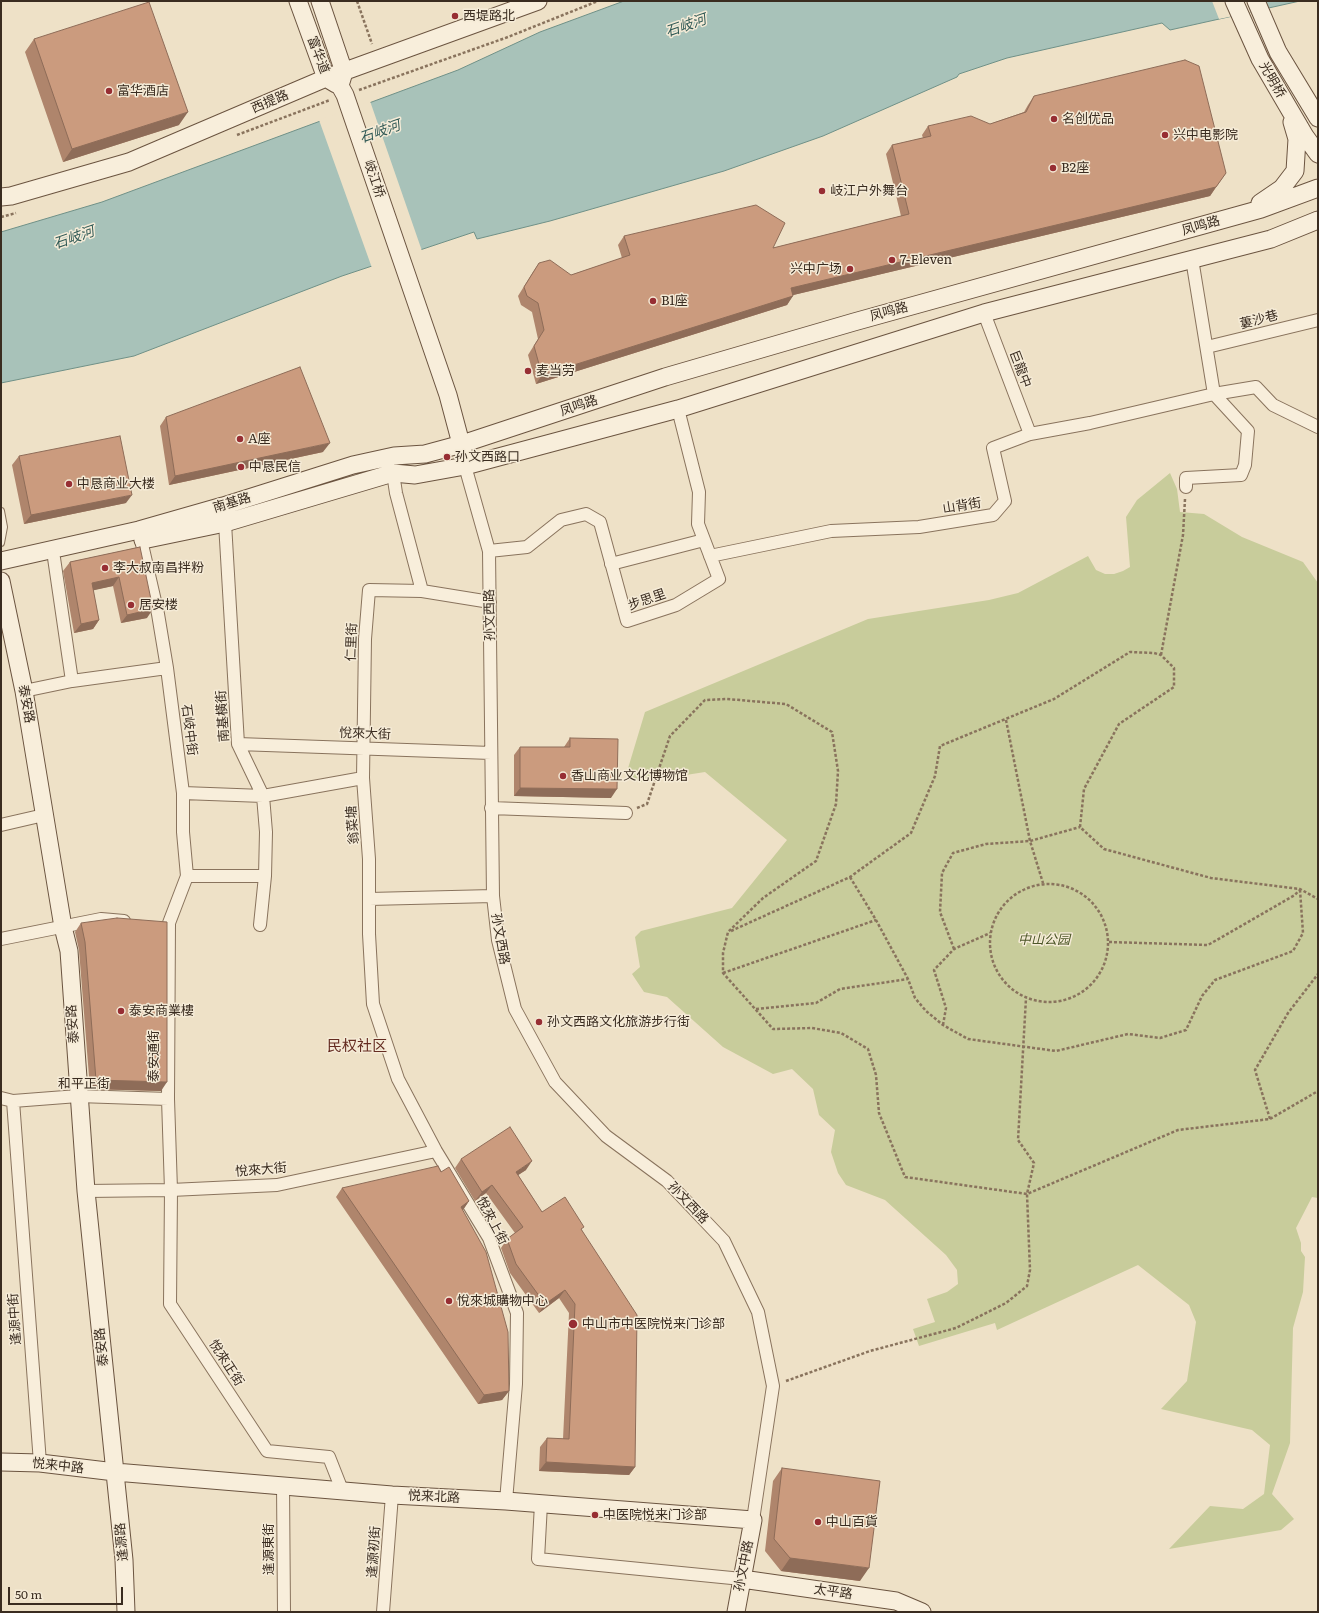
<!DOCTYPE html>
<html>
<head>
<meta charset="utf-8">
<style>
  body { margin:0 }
  #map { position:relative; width:1319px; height:1613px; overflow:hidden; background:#eee1c7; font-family:Literata,serif }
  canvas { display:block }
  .frame { position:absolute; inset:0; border:2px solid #3a2c20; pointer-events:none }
  .scale { position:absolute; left:8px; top:1587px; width:115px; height:18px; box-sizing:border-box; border:2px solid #3a2c20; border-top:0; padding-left:5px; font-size:12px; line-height:14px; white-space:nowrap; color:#3a2c20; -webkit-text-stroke:3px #f5ebd7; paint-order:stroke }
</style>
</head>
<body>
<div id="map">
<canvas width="1319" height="1613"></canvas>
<div class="frame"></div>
<div class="scale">50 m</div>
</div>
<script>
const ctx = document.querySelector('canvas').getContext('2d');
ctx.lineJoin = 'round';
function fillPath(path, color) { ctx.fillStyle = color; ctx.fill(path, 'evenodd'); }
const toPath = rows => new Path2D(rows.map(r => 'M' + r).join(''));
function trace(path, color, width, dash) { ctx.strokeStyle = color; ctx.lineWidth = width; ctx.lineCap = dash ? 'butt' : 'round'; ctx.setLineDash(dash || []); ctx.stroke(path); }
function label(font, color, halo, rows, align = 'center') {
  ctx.font = font + ' Literata,"Noto Sans SC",serif'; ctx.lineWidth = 3; ctx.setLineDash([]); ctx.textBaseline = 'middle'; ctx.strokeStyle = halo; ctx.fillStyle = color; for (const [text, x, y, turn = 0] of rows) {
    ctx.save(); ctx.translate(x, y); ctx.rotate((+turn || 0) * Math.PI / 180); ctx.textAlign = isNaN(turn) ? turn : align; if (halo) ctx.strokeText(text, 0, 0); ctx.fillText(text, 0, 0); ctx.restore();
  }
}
const green = toPath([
  [1170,473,1177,489,1180,512,1204,514,1242,537,1303,562,1318,583,1318,1198,1312,1197,1296,1228,1301,1243,1301,1251,1305,1257,1303,1292,1293,1328,1290,1443,1272,1494,1294,1519,1281,1530,1169,1549,1210,1506,1243,1509,1264,1494,1270,1445,1252,1430,1161,1409,1187,1381,1196,1322,1189,1305,1138,1265,997,1330,995,1323,919,1346,913,1329,935,1322,927,1299,947,1292,958,1284,957,1270,946,1255,885,1200,846,1185,838,1173,831,1152,835,1130,819,1115,813,1089,792,1069,773,1074,723,1047,667,997,644,992,632,974,640,967,635,937,641,931,732,908,787,840,705,772,641,782,626,775,645,712,868,619,989,600,1018,593,1088,556,1096,570,1105,574,1114,574,1123,571,1130,567,1126,517,1137,500]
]);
const water = toPath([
  [624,1,1300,1,1170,30,1162,23,1007,58,959,74,957,77,823,136,724,171,550,221,477,239,474,232,342,276,134,356,1,383,1,232,102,202,458,70,540,32,624,1]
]);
const pier = toPath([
  [1212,1,1264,1,1267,9,1219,19],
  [370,101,422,251,372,268,319,120]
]);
const path = toPath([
  [357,1,372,44],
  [359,90,508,37,598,1],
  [237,135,330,100],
  [1,217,16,213],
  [1161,655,1183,535,1185,499],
  [1006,720,1030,841,1043,883],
  [637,808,647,804,670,736,705,700,727,699,786,704,832,732,838,771,836,804,816,861,763,898,728,932,723,953,723,973,773,1029,812,1028,841,1033,868,1049,876,1075,879,1113,905,1177,1027,1194,1178,1130,1270,1119,1318,1091],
  [850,877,876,920,908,979,915,998,926,1011,943,1025,968,1039,1056,1051,1128,1034,1160,1038,1186,1030,1202,996,1215,980,1293,951,1303,933,1300,890],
  '990 943a59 59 0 1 1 118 0a59 59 0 1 1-118 0Z',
  [731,931,850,877,911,833,935,776,940,746,1054,699,1130,652,1154,653,1161,655,1174,668,1174,687,1119,724,1084,789,1080,827,1104,849,1211,878,1300,889,1318,899],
  [1109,942,1208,945,1295,895,1299,890],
  [954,949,940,912,942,873,953,853,986,844,1030,841,1080,827],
  [723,973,876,920],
  [756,1009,816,1003,840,989,908,979],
  [943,1025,946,1008,934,970,954,949,990,933],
  [1270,1119,1255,1070,1288,1013,1318,974],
  [786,1381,870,1351,956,1328,1006,1303,1027,1286,1030,1270,1027,1194,1034,1163,1018,1140,1026,998]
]);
const lane = toPath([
  [1,511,4,527,1,543]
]);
const street = toPath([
  [984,313,1030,434],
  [1207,347,1318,320],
  [465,466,489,551,493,896,498,940,515,1009,555,1082,606,1136,667,1181,724,1241,758,1312,773,1386,753,1520],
  [393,473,396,493,422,591],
  [1186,487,1186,478,1241,475,1245,465,1248,431,1214,394,1192,259],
  [225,523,238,744,263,796,266,832,265,876,260,925],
  [141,540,158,614,167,668,183,793,183,832,187,876,169,923,168,1099,171,1190,170,1304,267,1451,329,1457,342,1490],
  [489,551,527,547,561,520,586,514,600,522,627,621,676,605,719,579,698,524,699,492,678,409],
  [710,556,831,531,919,527,993,515,1005,501,993,448,1030,434,1090,423,1214,394,1256,387,1273,405,1318,427],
  [54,558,72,681],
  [611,564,704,540],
  [490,602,422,591,369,590,365,639,363,778,369,859,369,934,373,1004,398,1079,436,1151,489,1238,517,1313,516,1384,506,1501],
  [24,691,72,681,167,668],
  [238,744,491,753],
  [183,793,263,796,363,778],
  [491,808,626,813],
  [1,825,44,815],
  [187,876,265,876],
  [369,899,493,896],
  [1,939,101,919,124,921],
  [1,1098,13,1101,78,1096,168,1099],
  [13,1101,40,1463],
  [86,1191,171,1190,277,1185,436,1151],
  [283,1485,284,1612],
  [541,1504,538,1559,742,1579],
  [383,1612,392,1495]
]);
const secondary = toPath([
  [298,1,326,78,336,84],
  [320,1,344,72,341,82],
  [1234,1,1260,59,1305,136,1318,154],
  [1256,1,1278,52,1318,118],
  [340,86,345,95,448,395,464,455],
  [1,197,11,196,129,162,326,78,538,1],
  [1260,203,1282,188,1295,171,1297,139,1292,122],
  [143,540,225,523,393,473,415,475,465,466,678,409,984,313,1271,239,1318,220],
  [1,561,139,530,223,506,353,465,394,456,425,454,462,444,665,377,854,322,1261,209,1318,188],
  [1,581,24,691,63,927,69,951,86,1191,124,1560,126,1612],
  [1,1462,40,1463,115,1472,392,1495,506,1501,753,1520,736,1612],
  [742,1579,896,1601,922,1612]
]);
const wall = toPath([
  [34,39,179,125,63,162,25,52],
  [1034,96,1226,173,1210,196,793,295,787,305,536,384,528,355,538,339,532,312,521,305,518,296,533,272,539,263,571,275,622,258,618,245,624,236,773,248,901,216,886,154,892,145,923,138,922,135,928,126,990,124,1024,112,1028,105],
  [166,417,323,452,169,485,160,426],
  [19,456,126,503,24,524,12,465],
  [140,547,147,618,121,623,113,586,93,590,99,620,93,629,74,633,63,571,70,562],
  [570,738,611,798,514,796,514,755,520,747,564,747],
  [81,923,161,1091,90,1089,79,950,75,932],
  [461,1159,526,1170,518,1175,542,1212,582,1230,635,1467,629,1475,539,1471,540,1447,547,1438,563,1439,569,1313,559,1298,539,1313,510,1273,501,1248,507,1239,515,1233,486,1193,475,1201,455,1168],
  [441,1172,469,1201,462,1211,509,1391,502,1400,478,1404,336,1197,342,1188],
  [782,1468,860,1581,781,1571,765,1551,773,1481]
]);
const shadedWall = toPath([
  [188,112,179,125,63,162,72,149],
  [1216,187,1210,196,785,297,791,288],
  [793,296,787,305,536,384,542,375],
  [330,443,323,452,169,485,175,476],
  [132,495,126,503,24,524,31,515],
  [119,577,113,586,86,592,92,583],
  [153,609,147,618,121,623,127,615],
  [99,620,93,629,74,633,81,624],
  [520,788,617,789,611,798,514,796],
  [96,1080,167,1082,161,1091,90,1089],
  [532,1161,526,1170,509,1181,516,1172],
  [492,1185,486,1193,475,1201,482,1192],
  [469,1201,463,1210,455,1216,461,1207],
  [565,1290,559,1298,539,1313,545,1304],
  [509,1391,502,1400,478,1404,484,1395],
  [546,1462,635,1467,629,1475,539,1471],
  [790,1558,869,1568,860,1581,781,1571]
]);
const building = toPath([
  [149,2,188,112,72,149,34,39,149,2],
  [1185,60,1199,66,1226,173,1216,187,791,288,793,296,542,375,534,346,544,330,538,303,527,296,524,287,539,263,550,260,571,275,630,255,624,236,756,205,785,223,773,248,909,214,892,145,931,136,928,126,971,116,990,124,1026,112,1034,96,1185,60],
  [300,367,330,443,175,476,166,417,300,367],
  [120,436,132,495,31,515,19,456,120,436],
  [140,547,153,609,127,615,119,577,92,583,99,620,81,624,70,562,140,547],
  [570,738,618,739,617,789,520,788,520,747,570,747,570,738],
  [117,918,167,922,167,1082,96,1080,85,942,81,923,117,918],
  [510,1127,532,1161,516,1172,542,1212,565,1197,584,1227,581,1229,637,1315,635,1467,546,1462,547,1438,569,1439,575,1304,565,1290,545,1304,516,1264,507,1239,523,1227,492,1185,482,1192,461,1159,510,1127],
  [438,1166,441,1172,449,1167,469,1201,461,1207,486,1252,508,1332,509,1391,484,1395,342,1188,438,1166],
  [782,1468,880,1481,869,1568,790,1558,774,1539,782,1468]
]);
const markers = [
  [455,16,4,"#972e33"],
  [109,91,4,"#972e33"],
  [1054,119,4,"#972e33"],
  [1165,135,4,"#972e33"],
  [1053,168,4,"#972e33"],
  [822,191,4,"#972e33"],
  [892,260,4,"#972e33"],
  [850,269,4,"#972e33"],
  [653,301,4,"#972e33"],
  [528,371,4,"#972e33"],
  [240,439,4,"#972e33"],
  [447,457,4,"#972e33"],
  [241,467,4,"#972e33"],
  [69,484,4,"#972e33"],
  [105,568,4,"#972e33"],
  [131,605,4,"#972e33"],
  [563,776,4,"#972e33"],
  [121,1011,4,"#972e33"],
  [539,1022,4,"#972e33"],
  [449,1301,4,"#972e33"],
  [573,1324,5,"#972e33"],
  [595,1515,4,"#972e33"],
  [818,1522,4,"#972e33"]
];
const poiNames = [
  ["西堤路北",463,16],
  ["富华酒店",117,91],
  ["名创优品",1062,119],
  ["兴中电影院",1173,135],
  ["B2座",1061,168],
  ["岐江户外舞台",830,191],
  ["7-Eleven",900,260],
  ["兴中广场",842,269,"right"],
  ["B1座",661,301],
  ["麦当劳",536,371],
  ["A座",248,439],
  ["孙文西路口",455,457],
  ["中恳民信",249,467],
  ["中恳商业大楼",77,484],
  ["李大叔南昌拌粉",113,568],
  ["居安楼",139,605],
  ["香山商业文化博物馆",571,776],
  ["泰安商業樓",129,1011],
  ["孙文西路文化旅游步行街",547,1022],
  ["悅來城購物中心",457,1301],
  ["中山市中医院悦来门诊部",582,1324],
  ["中医院悦来门诊部",603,1515],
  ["中山百貨",826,1522]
];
const streetNames = [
  ["富华道",318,55,69],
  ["光明桥",1272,80,60],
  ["西提路",270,102,-23],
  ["岐江桥",374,179,71],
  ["凤鸣路",1201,226,-16],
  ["凤鸣路",889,312,-15],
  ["蔞沙巷",1259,320,-14],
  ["巨龍中",1020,369,69],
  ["凤鸣路",579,406,-18],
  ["南基路",232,503,-17],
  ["山背街",962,506,-9],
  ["步思里",647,600,-19],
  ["孙文西路",490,615,-91],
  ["仁里街",352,642,-88],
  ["泰安路",26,704,80],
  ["南基橫街",223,716,-94],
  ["石岐中街",189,730,83],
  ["悅來大街",365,734,2],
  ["翁菜塘",353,825,-94],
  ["孙文西路",500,939,80],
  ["泰安路",73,1024,-94],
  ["泰安通街",154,1056,-90],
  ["和平正街",84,1084],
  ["悅來大街",261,1170,-5],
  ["孙文西路",688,1203,46],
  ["悅來上街",492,1221,62],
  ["逢源中街",15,1319,-94],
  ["泰安路",102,1347,-96],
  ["悅來正街",226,1363,57],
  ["悦来中路",58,1466,6],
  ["悦来北路",434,1497,3],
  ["逢源路",122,1542,-95],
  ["逢源東街",269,1549,-90],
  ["逢源初街",374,1552,-86],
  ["孙文中路",744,1566,-79],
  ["太平路",833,1592,8]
];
const parkNames = [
  ["中山公园",1044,940]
];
const waterNames = [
  ["石岐河",686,26,-19],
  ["石岐河",380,132,-19],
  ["石岐河",74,238,-19]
];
const quarterNames = [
  ["民权社区",357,1047]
];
fillPath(green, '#c8cc9b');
fillPath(water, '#a8c2b9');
trace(water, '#6f9087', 1);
fillPath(pier, '#eee1c7');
trace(lane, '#89735d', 8);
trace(street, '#89735d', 14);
trace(secondary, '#6b5440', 19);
trace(path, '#89735d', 2.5, [3, 2]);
trace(lane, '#f8eedb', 6);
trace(street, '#f8eedb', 12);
trace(secondary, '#f8eedb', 17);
fillPath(wall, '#af856c');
fillPath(shadedWall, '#8e6c58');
fillPath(building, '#cb9b7e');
trace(building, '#8e6c58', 1);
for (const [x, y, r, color] of markers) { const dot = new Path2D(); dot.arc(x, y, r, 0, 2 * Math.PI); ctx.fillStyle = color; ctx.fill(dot); trace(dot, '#f5ebd7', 1.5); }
label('13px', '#3a2c20', '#f5ebd7', poiNames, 'left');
label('13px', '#3a2c20', '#f5ebd7', streetNames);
label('italic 13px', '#4c5627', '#f5ebd7', parkNames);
label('italic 14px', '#305955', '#f5ebd7', waterNames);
label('15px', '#652c21', '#f5ebd7', quarterNames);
</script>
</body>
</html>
